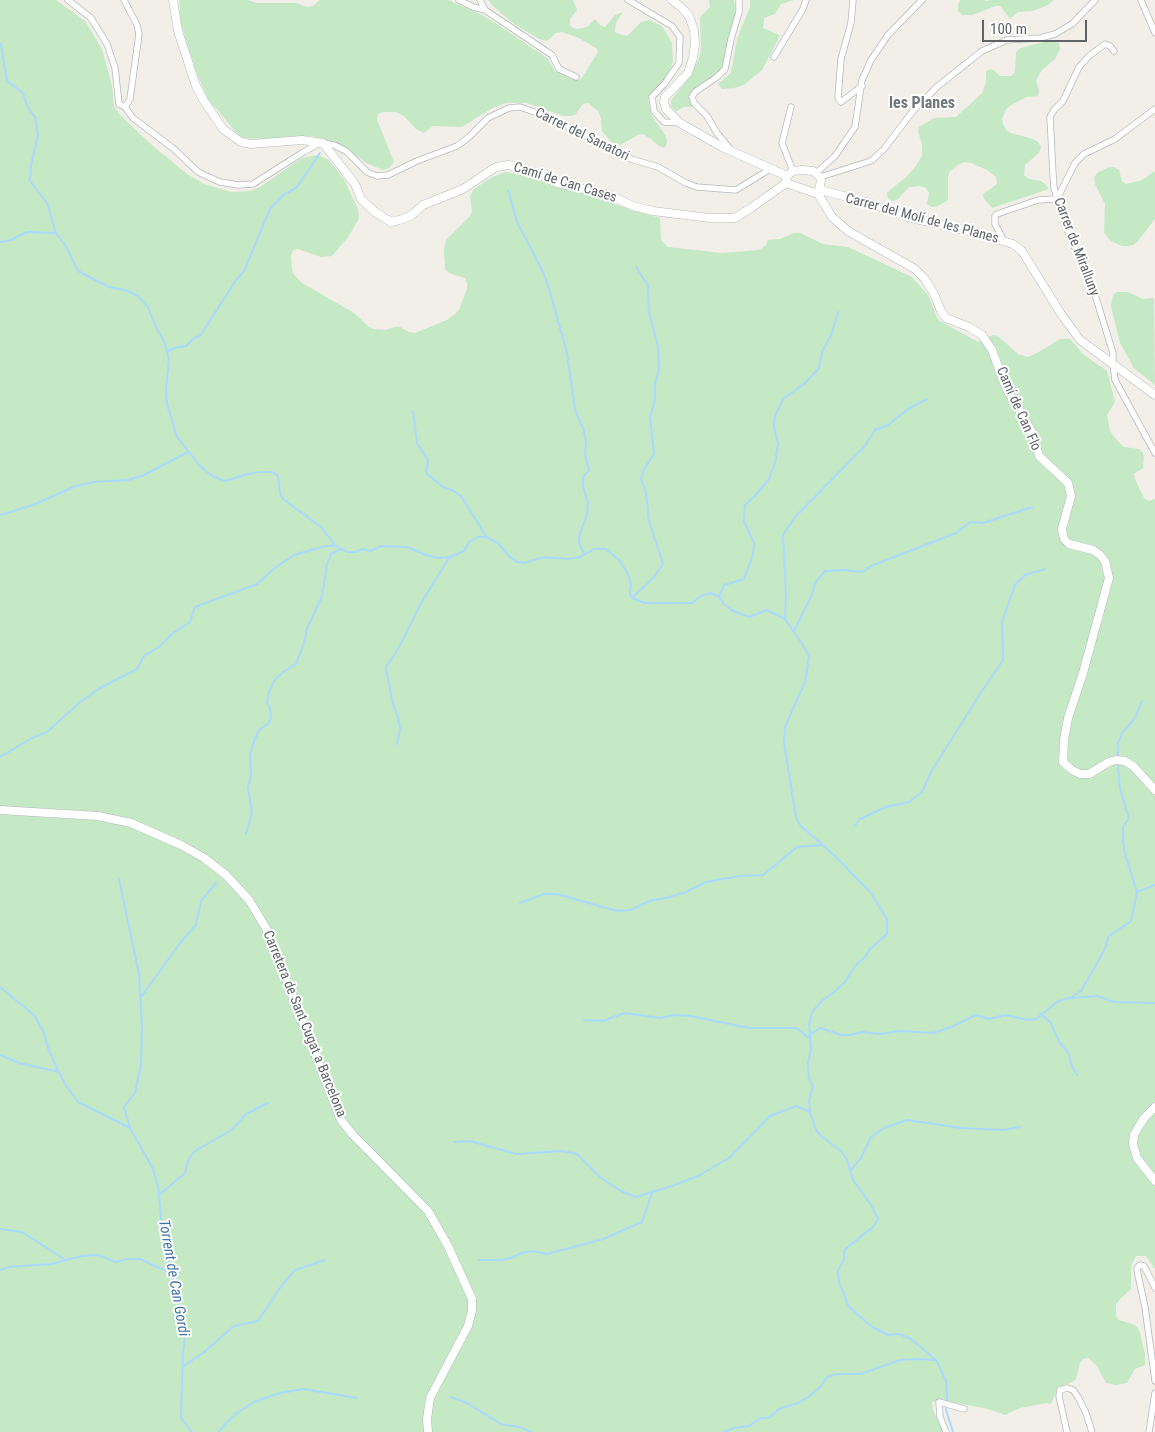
<!DOCTYPE html>
<html>
<head>
<meta charset="utf-8">
<style>
  body { margin:0 }
  #map { position:relative; width:1155px; height:1432px; overflow:hidden; background:#f1efe8; font-family:"Roboto Condensed",sans-serif }
  canvas { display:block }
  .scale { position:absolute; left:982px; top:20px; width:105px; height:22px; box-sizing:border-box; border:2px solid #5f6368; border-top:0; padding-left:6px; font-size:15px; line-height:18px; white-space:nowrap; color:#5f6368; -webkit-text-stroke:4px #fff; paint-order:stroke }
</style>
</head>
<body>
<div id="map">
<canvas width="1155" height="1432"></canvas>
<div class="scale">100 m</div>
</div>
<script>
const ctx = document.querySelector('canvas').getContext('2d');
ctx.lineJoin = 'round';
function fillPath(path, color) { ctx.fillStyle = color; ctx.fill(path, 'evenodd'); }
const toPath = rows => new Path2D(rows.map(r => 'M' + r).join(''));
function trace(path, color, width, dash) { ctx.strokeStyle = color; ctx.lineWidth = width; ctx.lineCap = dash ? 'butt' : 'round'; ctx.setLineDash(dash || []); ctx.stroke(path); }
function label(font, color, halo, rows, align = 'center') {
  ctx.font = font + ' "Roboto Condensed",sans-serif'; ctx.lineWidth = 4; ctx.setLineDash([]); ctx.textBaseline = 'middle'; ctx.strokeStyle = halo; ctx.fillStyle = color; for (const [text, x, y, turn = 0] of rows) {
    ctx.save(); ctx.translate(x, y); ctx.rotate((+turn || 0) * Math.PI / 180); ctx.textAlign = isNaN(turn) ? turn : align; if (halo) ctx.strokeText(text, 0, 0); ctx.fillText(text, 0, 0); ctx.restore();
  }
}
const green = toPath([
  [0,0,56,0,85,21,102,49,112,86,114,106,120,115,152,145,187,174,204,184,231,192,250,191,260,187,302,158,318,155,329,160,344,179,358,209,359,219,348,237,332,256,321,257,298,249,293,250,291,255,292,270,294,275,302,283,354,313,369,327,374,329,385,330,395,327,400,327,409,332,415,333,447,320,455,314,459,310,467,289,467,283,465,278,449,273,445,269,444,251,446,240,470,216,472,211,470,196,474,189,492,177,506,172,526,176,570,190,596,195,617,205,660,218,661,240,668,247,722,253,759,250,766,245,768,240,780,239,794,233,800,233,823,244,848,247,912,277,928,295,938,320,978,342,993,335,998,336,1018,354,1028,357,1037,353,1060,339,1070,339,1084,355,1107,371,1115,402,1107,415,1110,431,1116,439,1124,447,1139,449,1143,453,1144,458,1143,468,1134,474,1135,479,1144,498,1148,501,1155,499,1155,1269,1146,1256,1136,1256,1131,1266,1131,1289,1119,1300,1116,1305,1116,1316,1119,1320,1135,1325,1139,1329,1145,1354,1145,1365,1135,1369,1127,1383,1116,1385,1106,1383,1097,1366,1088,1358,1083,1359,1080,1363,1076,1379,1072,1382,1057,1389,1051,1404,1046,1403,1020,1408,1005,1415,988,1409,941,1400,932,1402,933,1410,943,1432,0,1432],
  [179,0,248,0,257,3,297,3,307,7,313,6,320,0,448,0,482,15,500,26,548,59,555,71,573,80,579,80,582,78,598,52,597,49,579,38,562,32,556,33,547,41,539,39,514,24,493,6,488,0,573,0,577,10,570,19,570,24,571,27,576,29,587,27,595,19,600,25,605,27,615,15,623,12,616,23,615,31,616,33,627,36,641,22,649,20,662,26,672,43,673,62,667,79,652,92,648,100,652,116,665,135,667,140,666,146,664,148,659,146,651,139,643,134,640,134,620,145,612,143,602,131,601,119,599,112,588,103,583,104,575,115,569,116,563,116,527,103,506,103,492,108,462,127,433,126,424,133,416,129,404,116,396,112,383,112,378,114,377,120,394,162,389,168,383,170,366,163,339,144,312,136,270,139,243,138,240,137,208,99,197,74,181,24],
  [709,0,734,0,735,5,735,17,722,68,714,76,695,89,692,107,684,107,676,111,671,106,671,100,685,83,698,61,701,51,700,17,710,7],
  [750,0,794,0,781,4,775,14,764,18,763,28,779,35,778,40,762,70,744,85,734,88,722,89,718,84,731,73,737,39,750,7],
  [960,0,984,0,986,1,991,0,1054,0,1048,5,1033,11,1018,12,1010,19,1000,6,995,6,973,15,962,15,958,11,958,5],
  [1048,41,1059,43,1060,49,1055,59,1042,70,1036,80,1039,91,1038,96,1026,97,1011,105,1006,109,1002,119,1003,124,1006,130,1011,133,1033,139,1038,142,1041,147,1039,153,1025,165,1024,175,1029,179,1041,181,1045,184,1049,189,992,208,984,199,983,194,997,184,996,177,987,170,971,163,965,162,959,164,950,171,948,177,948,200,938,206,932,207,927,204,929,193,926,188,920,186,909,187,898,199,893,201,888,199,887,193,891,189,905,178,916,166,922,156,922,144,918,132,919,127,934,118,956,117,982,93,986,83,986,71,992,69,1000,76,1011,76,1015,72,1016,52,1020,48],
  [1114,167,1119,170,1122,181,1126,184,1142,180,1155,171,1155,219,1138,241,1133,245,1128,246,1122,246,1111,241,1104,233,1105,204,1095,184,1094,178,1097,173,1107,168],
  [1117,292,1128,292,1143,299,1154,298,1155,385,1134,368,1120,343,1111,306,1113,295]
]);
const stream = toPath([
  [1,44,7,81,23,93,28,108,35,117,38,135,31,165,30,181,47,203,56,233,65,245,78,271,109,287,128,291,138,296,148,307,156,327,164,341,167,351,169,360,166,389,167,404,177,437,200,466,212,476,222,480,226,481,247,474,260,472,272,472,278,476,280,494,283,499,321,527,335,545],
  [508,190,517,222,544,274,550,292,567,353,575,410,584,431,586,441,585,455,589,470,583,477,583,486,588,503,587,515,579,536,579,544,585,554],
  [0,242,11,240,27,232,56,233],
  [167,351,178,347,186,346,194,338,200,336,236,280,244,271,270,209,283,195,296,188,320,153],
  [413,411,417,443,428,460,426,473,443,487,452,490,461,496,486,536],
  [0,515,33,505,76,486,93,482,128,480,144,475,188,452],
  [719,597,724,585,744,579,753,555,754,543,744,521,745,505,754,497,769,479,775,463,778,444,774,427,775,416,783,399,805,383,819,368,822,352,832,333,838,312],
  [632,598,645,603,692,603,701,596,711,593,719,597,724,604,733,611,749,617,767,610,785,619,803,645,809,657,805,682,785,727,784,742,796,818,801,826,835,856,870,892,887,919,887,934,869,950,866,956,855,966,845,982,834,992,823,1000,812,1012,809,1025,811,1049,808,1063,809,1078,813,1086,809,1100,810,1112,816,1130,821,1136,841,1151,847,1160,853,1180,871,1205,878,1219,873,1227,844,1250,844,1260,838,1270,839,1282,849,1307,872,1327,888,1335,899,1334,911,1339,936,1360,946,1381,947,1396,946,1410,953,1432],
  [632,598,654,577,663,564,649,521,646,492,641,479,644,469,654,454,650,417,655,400,655,384,659,369,658,347,649,312,648,286,636,267],
  [785,619,786,593,783,535,795,517,865,446,875,430,888,425,908,409,927,399],
  [794,631,812,595,815,583,825,571,844,570,863,572,871,566,956,533,970,522,983,523,1032,507],
  [397,744,400,729,398,718,392,700,386,667,397,651,421,603,449,558],
  [0,757,32,738,47,732,79,703,100,688,137,669,144,656,160,646,173,633,190,622,195,607,257,584,276,567,294,555,322,547,335,545,347,552,356,552,362,549,370,551,381,546,407,547,426,555,439,558,450,557,464,551,469,542,478,537,486,537,498,543,510,557,517,562,524,563,544,557,567,559,580,557,594,549,606,549,619,560,627,572,631,583,630,594,632,598],
  [1118,759,1118,743,1122,733,1135,718,1142,701],
  [1118,763,1120,789,1129,818,1123,827,1123,841,1125,854,1137,892],
  [855,826,860,819,886,807,909,802,922,792,931,772,980,694,1003,660,1002,622,1015,585,1025,575,1045,569],
  [246,834,252,813,248,788,251,774,250,754,254,741,259,730,268,724,271,718,270,709,267,702,269,692,274,681,283,672,296,664,304,643,307,629,322,596,327,564,331,554,341,549],
  [119,879,139,974,142,1026,141,1064,135,1093,124,1107,130,1128,152,1167,158,1186,163,1236,178,1299,185,1335,183,1353,181,1418,192,1432],
  [520,903,544,894,557,894,617,911,630,910,652,900,666,898,686,892,706,882,740,876,763,875,797,847,822,845],
  [0,987,35,1016,44,1033,48,1048,58,1071],
  [142,996,180,943,196,925,201,901,216,883],
  [1071,998,1097,996,1114,1002,1155,1003],
  [1041,1014,1051,1023,1059,1042,1068,1052,1072,1066,1077,1075],
  [584,1020,603,1021,624,1013,660,1018,675,1015,690,1016,749,1028,796,1028,809,1038],
  [809,1035,820,1028,841,1035,850,1035,862,1032,880,1034,901,1031,933,1033,951,1027,976,1015,989,1019,1005,1015,1027,1020,1036,1019,1057,1002,1069,998,1081,991,1104,951,1109,936,1131,921,1137,892,1155,885],
  [0,1055,19,1063,59,1072,66,1086,78,1102,130,1128],
  [454,1142,470,1141,516,1154,562,1151,577,1154,601,1178,621,1191,636,1197,675,1185,700,1175,729,1158,770,1116,796,1106,810,1112],
  [851,1170,861,1158,871,1137,884,1128,907,1120,961,1128,1003,1130,1020,1127],
  [159,1195,185,1173,188,1160,195,1151,232,1130,246,1114,268,1103],
  [0,1229,22,1232,64,1259],
  [479,1260,501,1260,511,1258,522,1253,533,1251,547,1254,603,1239,642,1222,652,1193],
  [0,1270,8,1267,51,1264,82,1256,98,1255,116,1262,127,1259,140,1259,171,1273],
  [182,1367,203,1353,234,1326,258,1321,282,1285,295,1270,325,1260],
  [451,1397,467,1403,501,1424,519,1427,531,1432],
  [218,1432,234,1415,254,1402,280,1393,303,1389,357,1398],
  [724,1432,734,1428,749,1426,761,1418,769,1418,779,1409,798,1403,811,1395,821,1386,827,1377,837,1374,861,1374,900,1360,917,1359,935,1360]
]);
const street = toPath([
  [68,0,91,18,107,44,115,68,119,104,125,107,133,118,174,149,198,172,220,182,238,185,253,184,302,153,316,145,323,143,334,145,346,151,367,172,377,176,388,175,417,161,457,146,469,137,488,118,509,108,520,107,552,118,624,157,658,167,686,183,697,187,736,190,770,169],
  [124,0,137,25,139,34,130,99,125,107],
  [459,0,473,7,485,10],
  [480,0,485,10,552,55,559,69,576,77],
  [628,0,672,26,680,37,679,63,665,83,652,97,654,111,664,122,680,123],
  [853,0,851,23,841,59,838,98,841,102,862,86],
  [1141,0,1155,33],
  [1114,51,1110,46,1105,44,1089,56,1079,67,1063,101,1054,110,1050,117,1053,174,1054,188,1064,219,1072,242,1088,272,1113,353,1113,364,1115,380,1155,453],
  [774,57,803,9,806,0],
  [791,107,782,143,793,171],
  [730,149,717,133,707,116,694,103,692,97,695,92,717,77,725,69,731,39,739,12,739,0],
  [816,173,835,156,855,127,862,80,871,60,888,35,922,0],
  [820,177,871,161,884,149,913,111,938,86,982,51,1007,40,1040,38,1055,34,1072,24,1095,0],
  [1057,199,1075,163,1084,154,1115,139,1155,109],
  [1004,241,995,224,995,216,997,214,1038,200,1057,199],
  [1155,1288,1144,1266,1140,1265,1137,1268,1138,1275,1145,1307,1155,1381],
  [946,1432,940,1417,939,1402,964,1409],
  [1067,1432,1059,1396,1060,1390,1067,1388,1073,1390,1078,1397,1086,1413,1092,1432],
  [1149,1432,1155,1393]
]);
const secondary = toPath([
  [173,0,178,31,196,86,204,101,223,129,241,142,251,144,302,140,323,143,355,184,361,199,375,212,391,222,403,219,412,215,423,205,463,189,496,167,509,165,529,170,558,183,609,195,633,206,653,211,710,218,735,218,751,208,786,183],
  [672,0,682,8,689,16,694,30,695,44,693,58,688,73,665,97,664,102,666,109,680,123,722,147,787,176],
  [786,181,787,176,793,171,803,170,813,171,820,177,821,181,818,194],
  [786,183,818,194],
  [820,190,863,201,908,217,968,231,1013,244,1022,251,1061,314,1080,340,1155,395],
  [818,194,832,217,848,231,915,269,925,279,934,294,941,311,946,318,969,327,982,335,992,350,1006,388,1031,430,1039,456,1068,483,1071,496,1062,529,1064,539,1069,544,1093,550,1100,555,1105,561,1109,578,1083,673,1068,718,1064,740,1063,762,1072,770,1080,774,1089,774,1109,762,1116,760,1125,761,1133,766,1155,790],
  [0,810,98,816,131,823,181,845,204,858,226,875,249,900,266,928,341,1120,353,1135,428,1211,448,1246,472,1299,472,1311,468,1326,430,1398,427,1419,428,1432],
  [1155,1107,1145,1117,1139,1126,1134,1135,1133,1144,1137,1158,1155,1181]
]);
const streetNames = [
  ["Carrer del Sanatori",582,135,26],
  ["Camí de Can Cases",565,183,17],
  ["Carrer del Molí de les Planes",922,219,15],
  ["Carrer de Miralluny",1076,247,69],
  ["Camí de Can Flo",1018,409,66],
  ["Carretera de Sant Cugat a Barcelona",304,1024,68]
];
const waterNames = [
  ["Torrent de Can Gordi",173,1278,80]
];
const quarterNames = [
  ["les Planes",922,104]
];
fillPath(green, '#c5e8c5');
trace(stream, '#aadaff', 2);
trace(street, '#b5b8bc', 7);
trace(secondary, '#b6babf', 9);
trace(street, '#fff', 5.5);
trace(secondary, '#fff', 8);
label('14px', '#5f6368', '#fff', streetNames);
label('italic 15px', '#4174aa', '#fff', waterNames);
label('bold 16px', '#70757a', '#fff', quarterNames);
</script>
</body>
</html>
